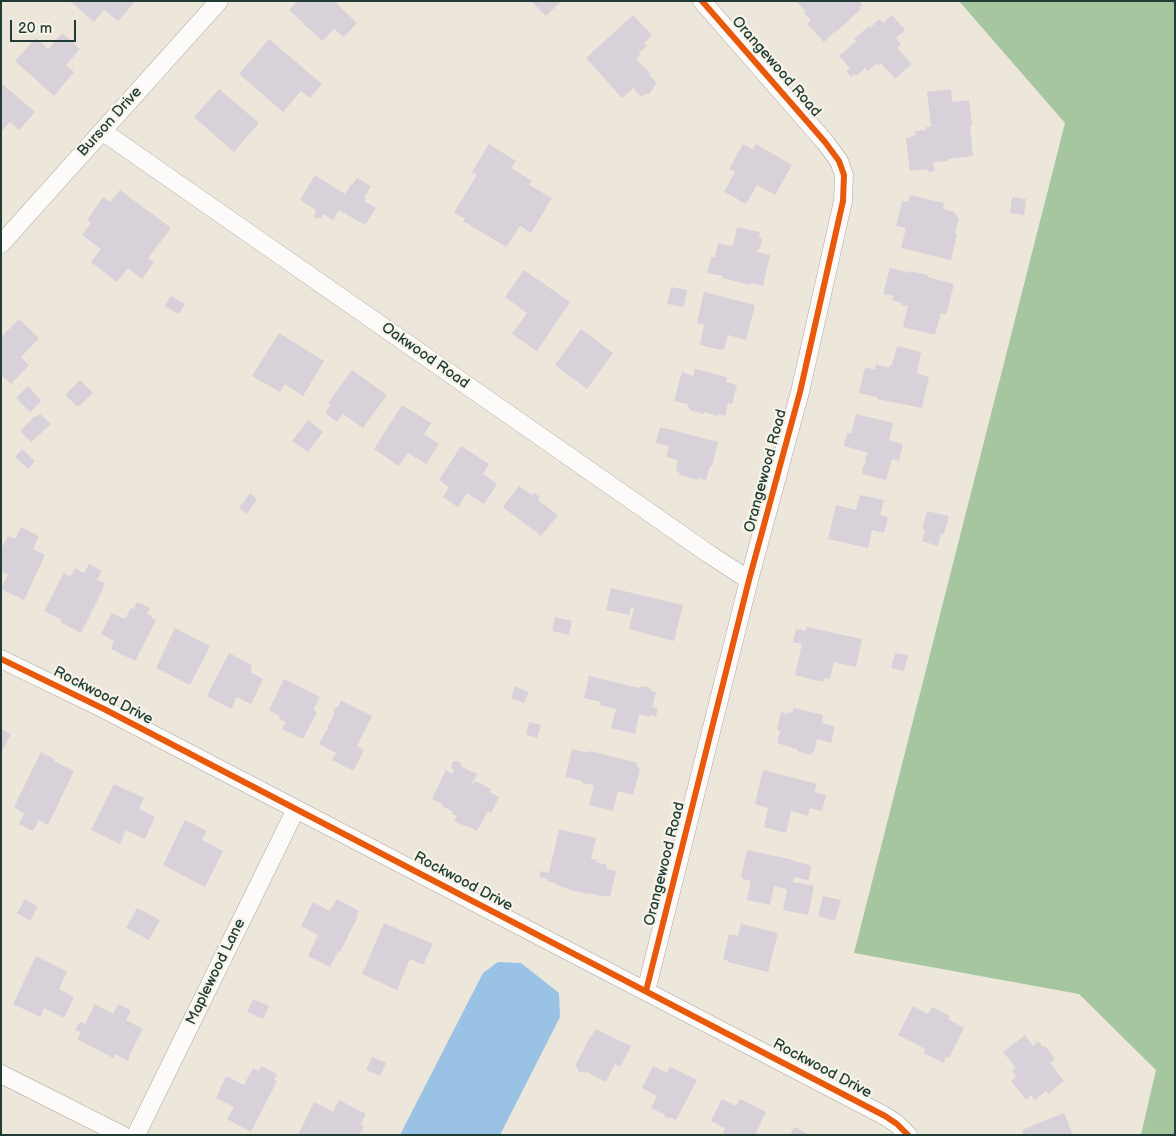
<!DOCTYPE html>
<html>
<head>
<meta charset="utf-8">
<style>
  body { margin:0 }
  #map { position:relative; width:1176px; height:1136px; overflow:hidden; background:#ece6db; font-family:"Balsamiq Sans",sans-serif }
  canvas { display:block }
  .frame { position:absolute; inset:0; border:2px solid #1f3d34; pointer-events:none }
  .scale { position:absolute; left:10px; top:20px; width:66px; height:22px; box-sizing:border-box; border:2px solid #1f3d34; border-top:0; padding-left:6px; font-size:15px; line-height:18px; white-space:nowrap; color:#1f3d34; -webkit-text-stroke:4px #f7f3e8; paint-order:stroke }
</style>
</head>
<body>
<div id="map">
<canvas width="1176" height="1136"></canvas>
<div class="frame"></div>
<div class="scale">20 m</div>
</div>
<script>
const ctx = document.querySelector('canvas').getContext('2d');
ctx.lineJoin = 'round';
function fillPath(path, color) { ctx.fillStyle = color; ctx.fill(path, 'evenodd'); }
const toPath = rows => new Path2D(rows.map(r => 'M' + r).join(''));
function trace(path, color, width, dash) { ctx.strokeStyle = color; ctx.lineWidth = width; ctx.lineCap = dash ? 'butt' : 'round'; ctx.setLineDash(dash || []); ctx.stroke(path); }
function label(font, color, halo, rows, align = 'center') {
  ctx.font = font + ' "Balsamiq Sans",sans-serif'; ctx.lineWidth = 4.5; ctx.setLineDash([]); ctx.textBaseline = 'middle'; ctx.strokeStyle = halo; ctx.fillStyle = color; for (const [text, x, y, turn = 0] of rows) {
    ctx.save(); ctx.translate(x, y); ctx.rotate((+turn || 0) * Math.PI / 180); ctx.textAlign = isNaN(turn) ? turn : align; if (halo) ctx.strokeText(text, 0, 0); ctx.fillText(text, 0, 0); ctx.restore();
  }
}
const forest = toPath([
  [959,1,1175,1,1175,1135,1141,1135,1156,1070,1079,994,854,953,1065,123]
]);
const water = toPath([
  [498,962,521,963,559,993,560,1017,500,1135,400,1135,483,973]
]);
const building = toPath([
  [70,1,131,1,134,3,118,21,104,10,94,22],
  [298,1,334,1,357,23,344,37,334,29,322,41,289,10],
  [535,1,561,1,546,16,533,3],
  [796,1,859,1,863,5,860,7,861,9,836,32,835,31,824,42,807,24,811,20,804,13,806,12],
  [633,15,652,35,644,43,647,46,639,53,640,55,636,59,651,74,649,75,657,83,653,87,654,88,648,95,646,93,641,97,633,88,622,98,586,58],
  [892,15,905,30,896,38,901,44,897,48,912,64,895,79,881,63,879,65,876,64,868,71,865,68,856,76,854,74,851,77,846,71,850,68,839,56,856,41,854,39,869,26,870,28,879,19,883,23],
  [62,33,80,49,66,65,74,72,54,96,15,61,36,38,48,49],
  [269,39,322,84,310,98,301,91,283,112,239,74],
  [1,83,35,112,19,130,10,122,1,132],
  [219,89,259,123,234,152,194,117],
  [951,89,952,102,969,100,972,125,970,126,973,156,948,159,948,161,933,162,935,171,928,172,927,169,910,171,906,138,911,138,911,136,916,135,915,131,926,130,926,127,931,127,927,92],
  [489,144,516,161,511,168,532,181,529,185,552,198,531,233,520,226,506,247,463,221,465,219,454,212,477,175,472,172],
  [743,144,753,150,756,144,792,165,775,195,757,185,746,204,724,192,735,172,729,169],
  [315,175,345,194,351,184,352,185,357,178,371,186,364,197,366,198,364,201,376,208,365,225,339,210,333,220,323,214,321,218,319,217,318,219,314,217,316,210,300,200],
  [120,190,171,228,148,258,154,262,142,279,128,268,117,282,91,262,101,249,82,235,91,223,87,220,103,197,110,202],
  [910,195,944,203,943,209,954,212,959,219,955,233,957,234,951,260,901,248,906,228,896,226,902,201,908,202],
  [1012,197,1026,199,1024,215,1010,213],
  [737,227,760,232,759,237,762,238,760,249,758,249,757,252,770,255,763,286,751,283,751,285,722,278,723,276,707,273,711,257,715,258,718,243,730,246,731,245,733,246],
  [890,268,910,273,910,271,928,275,928,277,954,284,946,315,941,313,935,335,903,327,908,306,901,305,902,303,892,300,894,296,883,294],
  [524,270,570,302,537,351,512,334,527,313,505,297],
  [671,287,687,290,684,307,667,304],
  [704,292,755,305,746,340,728,335,724,349,722,348,721,350,700,345,704,325,697,323],
  [171,296,185,304,179,314,164,306],
  [19,319,39,338,21,357,29,365,11,384,1,375,1,337],
  [581,329,613,353,587,389,555,365],
  [279,333,324,361,303,396,285,384,280,392,252,376],
  [897,346,921,352,917,373,919,373,918,374,929,377,922,408,877,399,877,397,859,393,865,367,875,370,876,364,889,368,890,365,892,365],
  [695,369,727,377,726,382,737,385,732,404,728,403,725,416,718,414,718,416,704,412,703,414,689,410,690,408,687,407,688,404,674,401,682,372,693,376],
  [352,370,387,395,363,428,343,414,337,422,325,413,331,405,328,403],
  [80,380,93,393,78,407,65,395],
  [28,386,41,401,30,412,16,398],
  [402,405,431,423,424,434,439,444,426,464,408,453,399,466,374,449],
  [40,414,51,424,31,442,20,431,33,418],
  [856,414,893,423,889,440,903,444,899,461,892,459,886,480,862,474,863,469,862,469,866,461,865,461,866,456,867,456,868,453,848,447,844,446,847,433,851,434],
  [308,420,323,432,308,452,292,441],
  [660,427,718,442,712,466,710,466,706,480,699,478,699,480,679,475,680,473,676,471,678,460,666,457,669,446,656,443],
  [461,446,489,464,483,474,497,484,484,504,467,493,458,507,443,497,449,487,439,480],
  [22,449,35,461,28,469,15,457],
  [519,486,532,495,534,493,540,497,538,500,558,515,541,536,503,507],
  [250,493,257,499,247,514,239,508],
  [860,495,884,500,880,515,888,517,884,533,872,530,868,548,828,539,836,505,856,510],
  [927,511,949,516,944,534,941,534,938,546,922,541,925,529,922,529],
  [21,527,39,536,33,549,45,555,24,600,1,589,8,575,1,571,1,549,8,536,15,539],
  [89,564,102,571,97,580,105,583,102,589,103,589,81,633,60,622,62,620,44,611,64,573,70,577,75,568,84,573],
  [611,588,683,605,674,641,629,629,634,608,631,607,629,615,606,610],
  [137,602,150,608,147,614,152,616,151,618,156,620,135,661,111,649,114,641,101,634,112,613,125,619,131,608,134,609],
  [555,617,572,621,569,635,552,631],
  [806,627,862,639,856,667,834,662,830,679,824,678,823,682,795,675,802,644,793,642,796,629,806,631],
  [175,628,210,646,190,685,156,668],
  [229,653,252,665,251,667,252,668,250,672,263,679,251,704,237,697,231,709,207,696],
  [895,653,908,655,904,671,891,668],
  [589,676,639,688,642,686,650,688,651,691,656,692,652,707,658,708,656,716,650,715,649,717,639,714,635,734,611,728,616,709,600,705,601,702,584,698],
  [284,679,320,697,313,710,317,712,303,739,282,729,286,722,279,719,280,716,269,710],
  [515,686,529,692,524,703,511,698],
  [341,700,372,716,357,746,364,750,353,771,332,760,336,753,319,744,326,731,327,731,328,728,327,728,335,713,333,712,336,707,338,707],
  [794,708,823,715,822,723,835,727,831,743,817,739,814,753,812,752,812,755,797,751,797,749,777,743,780,731,777,730,781,712,787,714,787,712,792,713],
  [529,722,541,725,537,738,526,735],
  [1,729,11,734,1,753],
  [572,749,589,753,589,751,635,762,640,770,633,795,618,791,613,811,589,805,594,785,582,783,582,781,565,777],
  [41,752,54,759,54,761,74,771,48,825,39,820,33,831,19,824,24,814,14,807],
  [453,761,457,761,461,763,462,767,477,774,472,784,473,784,475,781,491,789,489,792,499,797,491,813,488,811,477,831,468,826,467,827,454,821,457,816,452,814,453,812,442,806,442,804,432,799,446,770,452,774,454,769,451,768],
  [763,770,817,784,814,792,826,795,822,811,810,808,808,816,791,811,786,833,764,827,768,808,755,804],
  [114,784,144,798,139,809,155,817,145,839,126,830,120,844,91,830],
  [185,820,207,831,202,840,223,851,205,887,163,865],
  [559,829,596,838,591,859,597,860,596,862,607,865,606,869,616,871,610,897,604,895,604,897,589,893,588,894,570,890,570,889,556,885,557,884,547,881,548,879,539,877,541,871,549,873],
  [747,850,794,860,793,861,810,865,811,867,809,879,807,880,794,877,793,882,814,886,808,915,783,910,787,889,774,886,770,905,747,900,751,881,743,879,743,877,741,876],
  [823,896,841,900,835,921,818,916],
  [25,899,38,907,30,921,17,913],
  [337,899,359,911,357,915,358,916,340,952,338,951,330,967,308,956,318,935,301,926,313,902,330,911],
  [137,908,160,920,149,940,126,928],
  [384,923,433,944,423,965,410,959,397,990,362,974],
  [741,924,778,933,768,972,728,962,728,961,723,959,729,934,738,936],
  [36,956,67,972,59,989,74,997,64,1018,44,1008,40,1017,13,1004],
  [253,999,269,1006,263,1019,247,1012],
  [95,1004,113,1014,118,1004,131,1010,126,1020,143,1029,129,1056,130,1057,128,1061,115,1054,113,1058,77,1039,81,1032,75,1030,80,1022,85,1024],
  [913,1006,928,1014,932,1007,950,1016,948,1019,964,1028,949,1058,946,1057,943,1063,924,1053,925,1049,898,1035],
  [595,1029,631,1046,620,1067,615,1064,606,1082,587,1072,584,1073,578,1071,577,1067,575,1066,591,1035,592,1036],
  [1025,1035,1033,1046,1038,1041,1043,1047,1045,1046,1055,1059,1050,1063,1064,1081,1048,1094,1046,1091,1035,1100,1031,1095,1026,1100,1011,1081,1016,1077,1012,1071,1016,1068,1003,1052],
  [372,1057,386,1063,380,1076,366,1070],
  [261,1066,277,1074,274,1080,277,1081,251,1132,227,1119,234,1107,216,1098,226,1076,244,1085,253,1068,259,1071],
  [653,1066,667,1073,670,1067,697,1080,676,1120,669,1117,669,1119,664,1116,665,1115,651,1108,657,1096,642,1088],
  [722,1099,736,1106,740,1099,766,1112,755,1135,722,1135,725,1128,711,1121],
  [339,1100,366,1114,360,1125,364,1126,359,1135,298,1135,314,1102,333,1112],
  [1064,1113,1073,1135,1024,1135,1022,1130],
  [794,1127,810,1135,790,1135]
]);
const street = toPath([
  [102,131,709,554,749,580],
  [1,244,219,1],
  [1,659,104,709,885,1116,897,1124,908,1135],
  [646,991,749,580,800,392,843,201,844,175,839,161,825,142,702,1],
  [1,1074,122,1135],
  [136,1135,296,809]
]);
const cycleway = toPath([
  [1,659,104,709,885,1116,897,1124,908,1135],
  [646,991,749,580,800,392,843,201,844,175,839,161,825,142,702,1]
]);
const streetNames = [
  ["Orangewood Road",776,67,49],
  ["Burson Drive",110,122,-48],
  ["Oakwood Road",425,356,35],
  ["Orangewood Road",766,471,-75],
  ["Rockwood Drive",103,696,27],
  ["Orangewood Road",665,864,-76],
  ["Rockwood Drive",463,882,28],
  ["Maplewood Lane",216,972,-64],
  ["Rockwood Drive",822,1069,28]
];
fillPath(forest, '#a6c6a0');
fillPath(water, '#9ac2e4');
fillPath(building, '#d9d1d9');
trace(street, '#a7a7a0', 19);
trace(street, '#fcfbfa', 18);
trace(cycleway, '#e8590c', 6);
label('15px', '#1f3d34', '#f7f3e8', streetNames);
</script>
</body>
</html>
